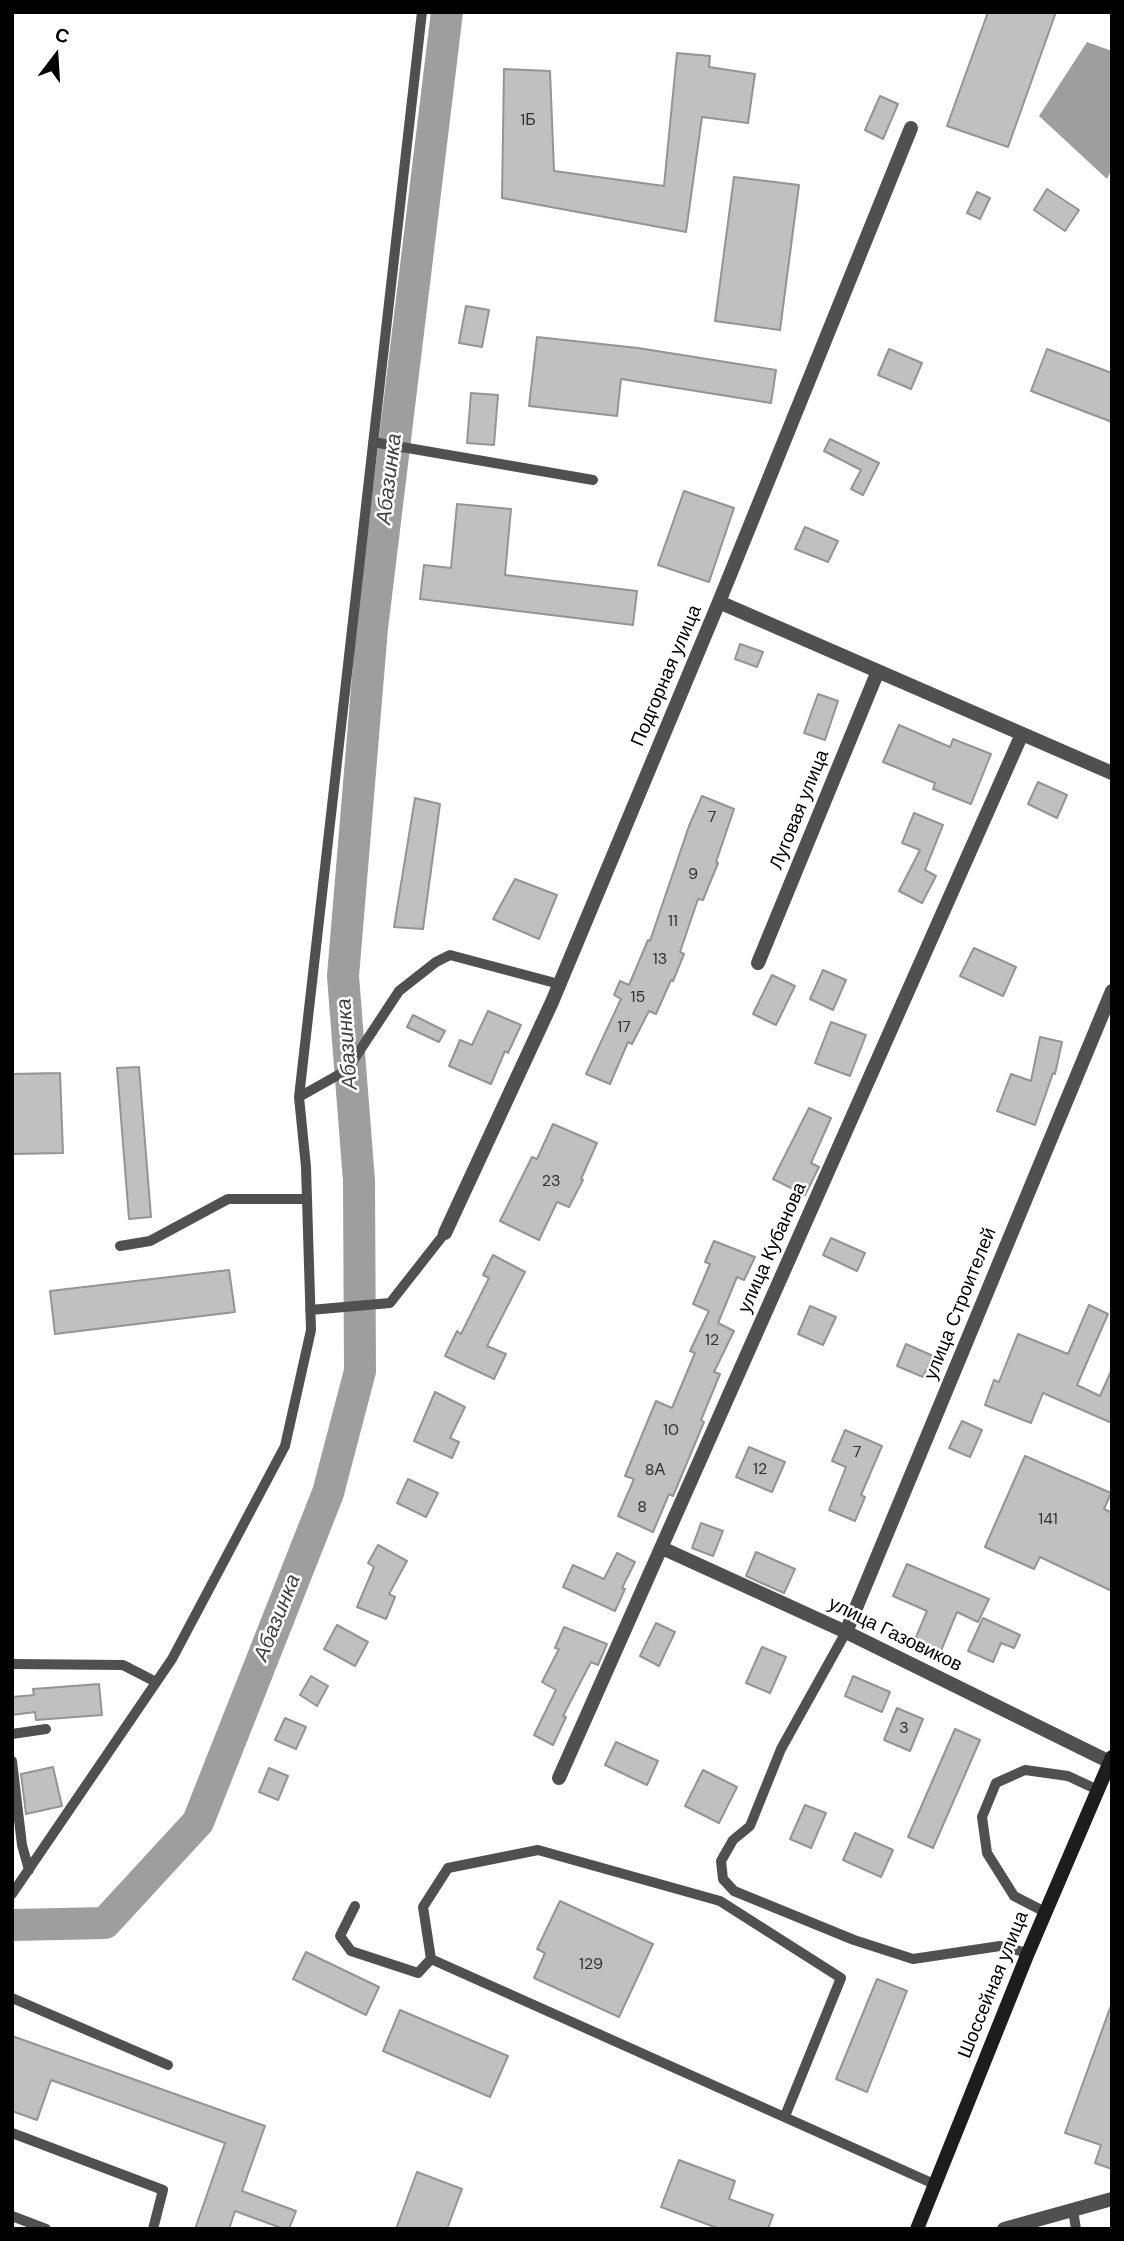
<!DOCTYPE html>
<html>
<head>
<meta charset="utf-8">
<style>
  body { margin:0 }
  #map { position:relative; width:1124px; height:2241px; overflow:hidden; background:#fff; font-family:"DM Sans",sans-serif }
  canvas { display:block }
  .frame { position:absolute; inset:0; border:14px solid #000; pointer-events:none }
  .north { position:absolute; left:21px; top:21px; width:70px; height:70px; -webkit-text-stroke:5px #fff; paint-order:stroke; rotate:17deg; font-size:19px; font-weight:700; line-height:28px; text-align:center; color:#000 }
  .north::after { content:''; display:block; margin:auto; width:24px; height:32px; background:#000; clip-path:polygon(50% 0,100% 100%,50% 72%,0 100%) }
</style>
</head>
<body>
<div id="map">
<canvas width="1124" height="2241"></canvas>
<div class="frame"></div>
<div class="north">С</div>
</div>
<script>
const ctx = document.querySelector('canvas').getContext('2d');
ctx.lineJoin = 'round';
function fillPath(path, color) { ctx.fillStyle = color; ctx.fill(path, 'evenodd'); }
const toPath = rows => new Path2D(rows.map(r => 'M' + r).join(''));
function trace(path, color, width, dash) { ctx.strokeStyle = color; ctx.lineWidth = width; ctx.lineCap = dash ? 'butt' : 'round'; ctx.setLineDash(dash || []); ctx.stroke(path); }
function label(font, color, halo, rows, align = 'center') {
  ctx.font = font + ' "DM Sans",sans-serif'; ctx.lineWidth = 5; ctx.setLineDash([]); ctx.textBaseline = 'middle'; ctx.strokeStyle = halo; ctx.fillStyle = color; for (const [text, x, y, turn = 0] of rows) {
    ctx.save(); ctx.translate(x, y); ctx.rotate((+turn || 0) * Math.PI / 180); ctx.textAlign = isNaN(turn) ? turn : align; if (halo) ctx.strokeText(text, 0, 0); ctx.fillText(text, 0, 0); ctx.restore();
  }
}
const water = toPath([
  [1087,42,1112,51,1112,168,1107,179,1039,116]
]);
const river = toPath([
  [12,1925,105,1923,198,1822,328,1493,360,1371,359,1181,343,976,372,628,447,12]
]);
const building = toPath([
  [988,12,1056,12,1008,147,947,126,988,12],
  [677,53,710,56,709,67,755,74,748,123,702,117,686,232,502,198,504,69,550,71,554,171,664,186,677,53],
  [880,96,898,104,883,139,865,130,880,96],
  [734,177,799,185,780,330,715,321,734,177],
  [1047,189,1079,210,1065,231,1034,210,1047,189],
  [977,192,990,198,980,219,967,213,977,192],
  [466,306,489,310,482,347,459,343,466,306],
  [537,337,638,348,776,370,771,403,621,379,617,416,529,406,537,337],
  [889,349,922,363,911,389,878,375,889,349],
  [1047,349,1112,373,1112,422,1031,391,1047,349],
  [471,393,498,395,494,445,467,443,471,393],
  [830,439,879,463,863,495,851,489,861,470,824,451,830,439],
  [684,491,734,508,709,582,658,565,684,491],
  [457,504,511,509,505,575,637,591,633,625,420,599,424,565,451,568,457,504],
  [805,527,838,541,828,562,795,549,805,527],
  [740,644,763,652,757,667,735,659,740,644],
  [818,694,838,701,825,740,804,733,818,694],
  [899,725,950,747,953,739,991,754,971,804,933,789,935,783,883,762,899,725],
  [1038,782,1067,795,1057,818,1028,804,1038,782],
  [702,796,734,809,716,862,718,863,703,900,698,899,680,952,684,954,673,981,671,980,656,1014,649,1011,632,1044,628,1042,610,1084,586,1074,621,999,614,995,620,981,629,985,648,940,650,941,689,826,702,796],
  [415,798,440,804,423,929,394,927,415,798],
  [914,813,943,825,925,870,936,876,922,903,899,891,920,850,902,843,914,813],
  [515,879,557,895,539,939,493,919,515,879],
  [974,948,1016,967,1003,996,960,976,974,948],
  [823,970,846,980,833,1010,810,999,823,970],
  [772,975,795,986,776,1025,753,1014,772,975],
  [488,1011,521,1025,508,1053,505,1051,491,1084,449,1066,460,1040,472,1045,488,1011],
  [413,1015,445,1031,439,1042,407,1027,413,1015],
  [831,1022,866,1035,850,1076,815,1063,831,1022],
  [1040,1037,1062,1042,1055,1074,1053,1073,1035,1125,997,1111,1011,1074,1031,1081,1040,1037],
  [139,1067,151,1217,129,1219,117,1068,139,1067],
  [60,1073,63,1153,12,1154,12,1074,60,1073],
  [809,1108,831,1118,811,1163,819,1167,805,1195,773,1179,809,1108],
  [553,1124,597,1143,581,1179,583,1180,569,1207,557,1202,539,1240,500,1221,532,1157,537,1159,553,1124],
  [831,1238,865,1253,857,1271,823,1255,831,1238],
  [714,1241,755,1257,744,1280,737,1277,718,1323,734,1331,714,1372,720,1374,701,1420,704,1422,673,1496,669,1494,653,1532,618,1516,634,1479,625,1476,656,1401,672,1408,695,1353,690,1351,709,1311,693,1304,710,1264,705,1262,714,1241],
  [493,1255,525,1272,487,1346,506,1354,494,1379,445,1356,457,1331,461,1334,489,1278,483,1275,493,1255],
  [229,1270,235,1312,55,1334,50,1291,229,1270],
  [1089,1305,1108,1314,1077,1385,1100,1396,1112,1369,1112,1423,1043,1393,1031,1423,985,1405,994,1380,999,1382,1018,1334,1068,1354,1089,1305],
  [810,1306,836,1317,823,1345,798,1334,810,1306],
  [906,1344,933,1356,923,1377,897,1366,906,1344],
  [435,1392,465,1407,450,1438,459,1442,452,1458,414,1441,435,1392],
  [962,1421,982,1430,970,1457,949,1448,962,1421],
  [845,1430,882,1446,861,1495,865,1497,855,1521,829,1510,846,1467,832,1461,845,1430],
  [749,1447,785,1462,772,1492,736,1477,749,1447],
  [1025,1456,1111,1493,1104,1509,1112,1513,1112,1591,1040,1557,1034,1569,985,1547,1025,1456],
  [408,1479,438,1493,426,1517,397,1503,408,1479],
  [701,1523,723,1531,713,1556,692,1548,701,1523],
  [378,1545,407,1561,389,1594,395,1597,386,1619,357,1607,374,1567,368,1563,378,1545],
  [756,1552,795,1569,784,1593,746,1576,756,1552],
  [617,1553,635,1562,622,1588,625,1589,615,1611,563,1587,573,1565,604,1579,617,1553],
  [907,1564,989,1599,978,1622,957,1612,940,1653,914,1642,927,1611,893,1596,907,1564],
  [983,1618,1020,1635,1014,1648,1001,1643,993,1662,968,1651,983,1618],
  [656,1623,675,1632,659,1666,640,1656,656,1623],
  [337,1625,368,1642,355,1666,324,1649,337,1625],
  [564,1627,607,1644,598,1665,591,1662,563,1716,566,1717,553,1745,534,1735,556,1690,542,1682,559,1649,555,1648,564,1627],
  [762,1647,786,1657,770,1693,746,1683,762,1647],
  [311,1676,328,1686,317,1706,300,1695,311,1676],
  [853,1676,890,1692,882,1712,845,1696,853,1676],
  [99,1684,102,1715,36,1720,35,1712,12,1715,12,1697,34,1695,33,1689,99,1684],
  [897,1708,923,1719,910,1751,884,1740,897,1708],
  [285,1718,306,1727,296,1749,275,1740,285,1718],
  [955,1729,980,1740,933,1848,908,1837,955,1729],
  [616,1742,658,1761,647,1785,605,1765,616,1742],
  [53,1767,62,1806,26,1814,21,1774,53,1767],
  [269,1768,288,1776,278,1800,259,1792,269,1768],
  [703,1770,737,1787,719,1823,685,1806,703,1770],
  [805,1805,826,1813,811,1848,790,1839,805,1805],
  [855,1833,893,1850,881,1877,843,1860,855,1833],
  [560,1901,653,1944,619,2017,534,1978,545,1953,537,1949,560,1901],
  [306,1952,379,1987,366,2015,293,1979,306,1952],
  [877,1979,907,1991,867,2092,836,2079,877,1979],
  [1110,2008,1112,2008,1112,2169,1095,2163,1101,2145,1065,2133,1110,2008],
  [400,2010,508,2056,490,2097,383,2051,400,2010],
  [12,2036,265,2126,242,2191,296,2211,289,2229,284,2229,235,2211,229,2229,195,2229,225,2143,51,2080,37,2120,12,2111,12,2036],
  [679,2160,735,2181,729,2199,773,2215,768,2229,720,2229,661,2207,679,2160],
  [417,2172,462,2189,447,2229,396,2229,417,2172]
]);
const service = toPath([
  [373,442,593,480],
  [299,1097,422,12],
  [120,1246,150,1241,228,1199,307,1199],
  [310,1310,390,1303,445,1233],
  [846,1632,781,1749,750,1826,733,1840,721,1861,723,1879,734,1891,854,1940,913,1959,1000,1946,1028,1953],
  [12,1664,123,1665,156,1682],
  [12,1734,46,1729],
  [12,1761,22,1845,29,1870],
  [12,1894,172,1659,285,1446,311,1330,306,1167,299,1097,347,1070,399,991,436,962,450,955,559,984],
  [355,1906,340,1936,351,1951,418,1973,431,1959],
  [1045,1912,1014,1896,987,1853,982,1817,996,1783,1025,1770,1068,1776,1098,1790],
  [431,1959,423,1907,448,1868,538,1850,720,1901,841,1978,785,2116],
  [431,1959,934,2184],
  [12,1998,168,2065],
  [12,2133,163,2190,153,2229],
  [1073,2210,1076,2229],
  [12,2216,46,2229]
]);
const minor = toPath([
  [719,602,1112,773],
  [758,963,878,671],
  [445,1233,552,1002,719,602,911,128],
  [662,1548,846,1632,1110,1762],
  [846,1632,1112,991],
  [559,1778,1022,734]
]);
const tertiary = toPath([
  [1004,2229,1112,2199]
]);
const secondary = toPath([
  [917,2229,1028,1953,1112,1757]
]);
const numberNames = [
  ["1Б",528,121],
  ["7",712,818],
  ["9",693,875],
  ["11",673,922],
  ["13",660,960],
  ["15",638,998],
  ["17",624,1028],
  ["23",551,1182],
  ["12",712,1341],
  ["10",671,1431],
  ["7",857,1453],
  ["12",760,1470],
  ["8А",655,1471],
  ["8",642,1508],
  ["141",1048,1520],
  ["3",904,1729],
  ["129",591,1965]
];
const streetNames = [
  ["Подгорная улица",667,676,-67],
  ["Луговая улица",800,810,-68],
  ["улица Кубанова",773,1248,-66],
  ["улица Строителей",961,1304,-68],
  ["улица Газовиков",895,1635,26],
  ["Шоссейная улица",994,1985,-68]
];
const waterNames = [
  ["Абазинка",390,479,-83],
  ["Абазинка",348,1044,-94],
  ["Абазинка",278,1618,-68]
];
fillPath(water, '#9e9e9e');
trace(river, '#9e9e9e', 32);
fillPath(building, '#c0c0c0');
trace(building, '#949494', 2);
trace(service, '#505050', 10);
trace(minor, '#505050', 14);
trace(tertiary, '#505050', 14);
trace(secondary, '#1d1d1d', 14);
label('16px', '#303030', null, numberNames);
label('19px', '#000', '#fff', streetNames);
label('italic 21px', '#3f3f3f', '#fff', waterNames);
</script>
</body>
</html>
